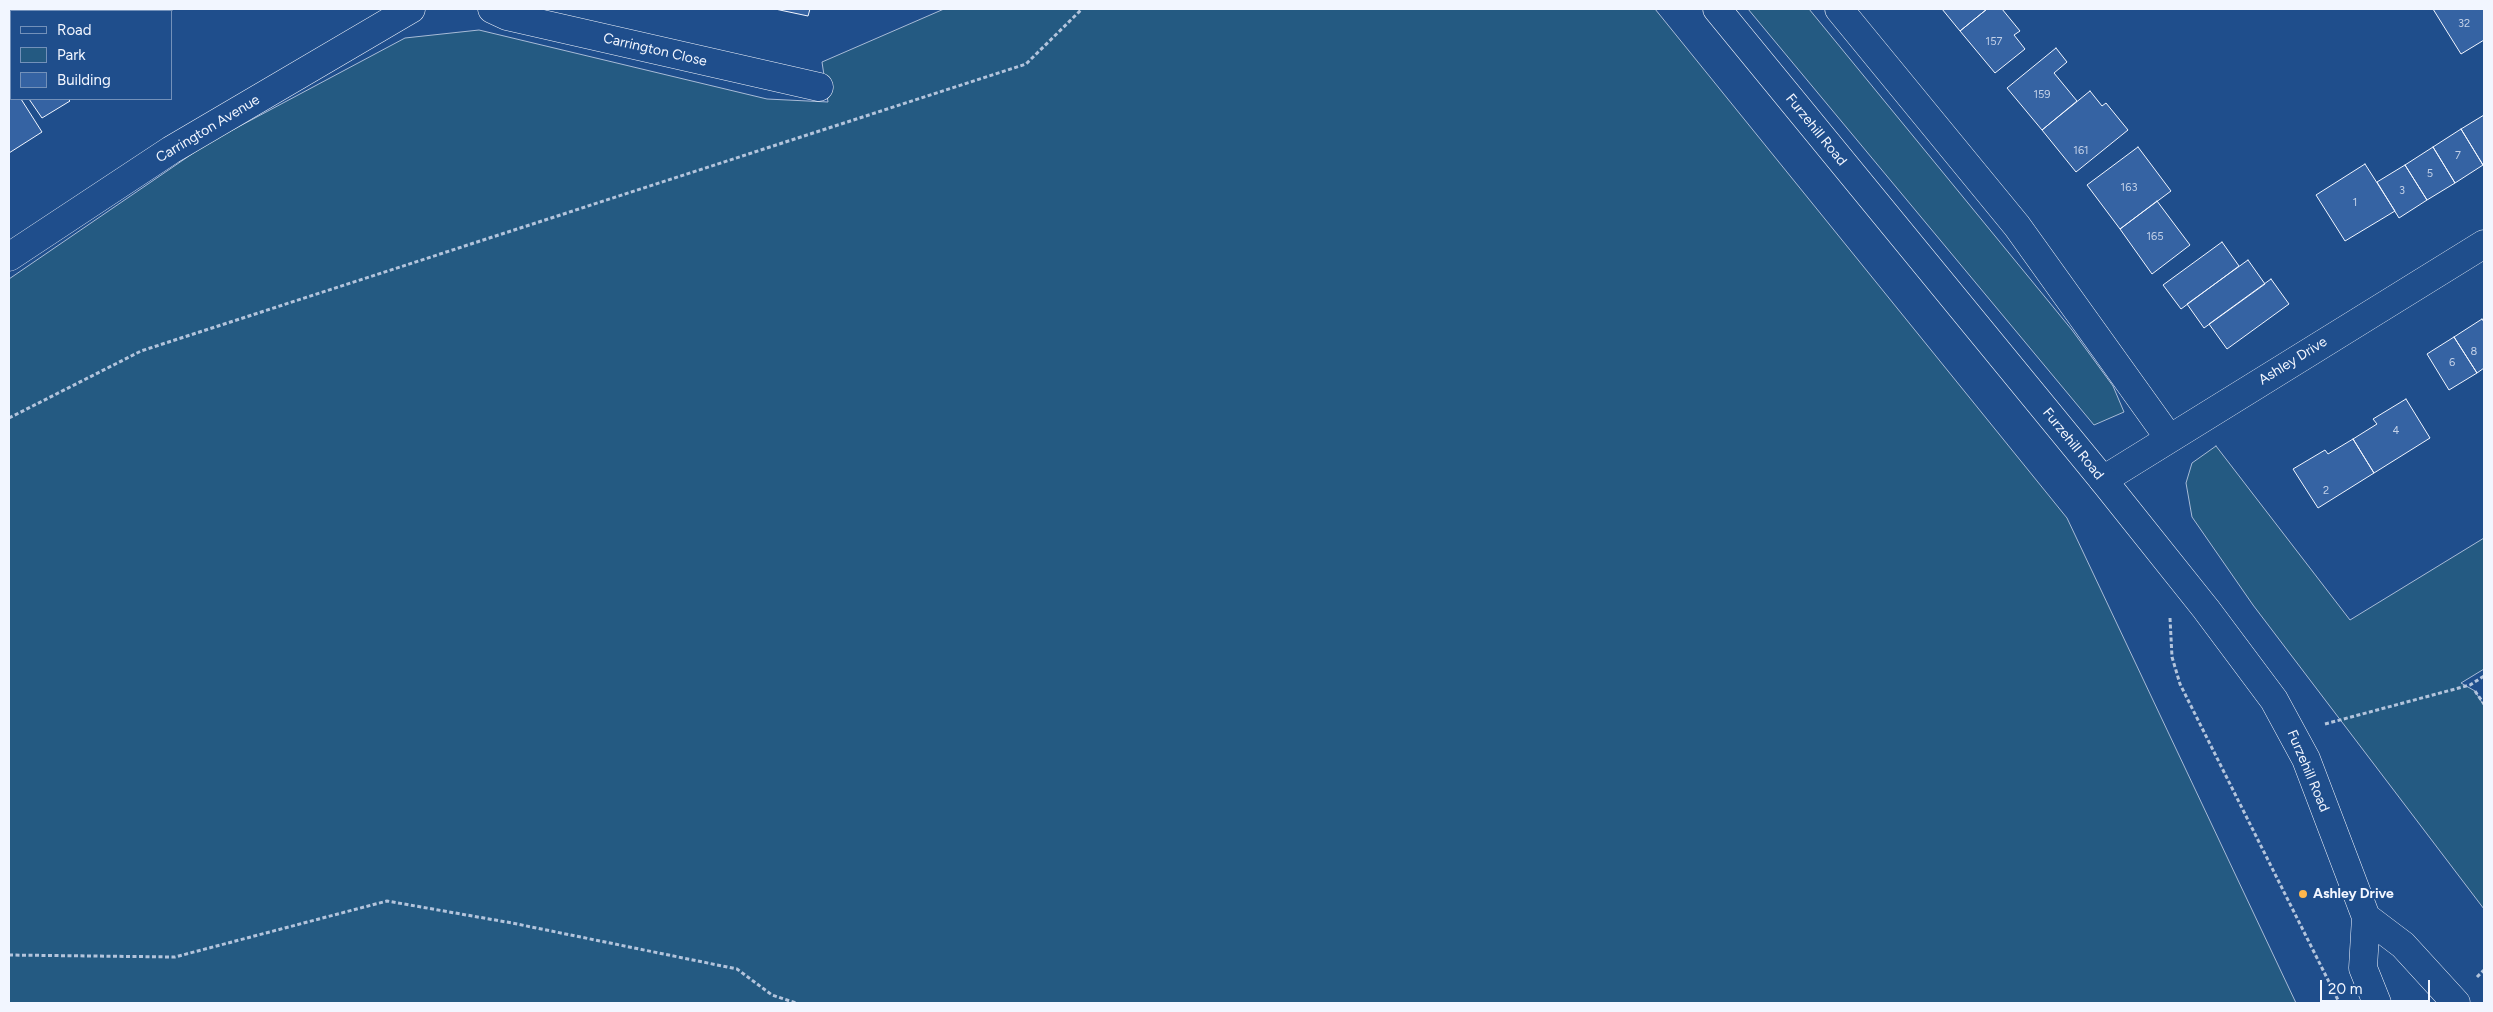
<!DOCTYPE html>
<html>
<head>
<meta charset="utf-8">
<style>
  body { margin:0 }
  #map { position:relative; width:2493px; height:1012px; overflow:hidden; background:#1f4e8c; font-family:Figtree,sans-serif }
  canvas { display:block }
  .frame { position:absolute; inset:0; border:10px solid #f2f6ff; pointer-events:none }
  .legend { position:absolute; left:10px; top:10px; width:162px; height:90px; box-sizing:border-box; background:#1f4e8c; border:1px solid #7391ba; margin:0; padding:6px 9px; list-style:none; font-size:15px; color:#f2f6ff }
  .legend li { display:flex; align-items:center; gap:10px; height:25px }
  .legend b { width:25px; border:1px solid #7391ba }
  .scale { position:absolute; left:2320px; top:980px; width:110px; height:22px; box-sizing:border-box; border:2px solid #f2f6ff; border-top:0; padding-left:6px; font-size:15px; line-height:18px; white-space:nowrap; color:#f2f6ff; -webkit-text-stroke:4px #1f4e8c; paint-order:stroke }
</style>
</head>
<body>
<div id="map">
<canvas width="2493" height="1012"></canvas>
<div class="frame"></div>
<ul class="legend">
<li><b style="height:6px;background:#1f4e8c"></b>Road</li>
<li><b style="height:14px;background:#245a82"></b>Park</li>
<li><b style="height:14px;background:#3563a3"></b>Building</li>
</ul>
<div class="scale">20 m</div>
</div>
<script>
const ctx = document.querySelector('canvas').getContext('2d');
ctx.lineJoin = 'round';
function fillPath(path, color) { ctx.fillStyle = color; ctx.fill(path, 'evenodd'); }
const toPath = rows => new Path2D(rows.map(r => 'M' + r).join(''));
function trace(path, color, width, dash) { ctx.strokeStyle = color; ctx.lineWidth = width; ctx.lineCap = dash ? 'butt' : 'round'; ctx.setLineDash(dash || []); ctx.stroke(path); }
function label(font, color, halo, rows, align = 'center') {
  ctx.font = font + ' Figtree,sans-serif'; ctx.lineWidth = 4; ctx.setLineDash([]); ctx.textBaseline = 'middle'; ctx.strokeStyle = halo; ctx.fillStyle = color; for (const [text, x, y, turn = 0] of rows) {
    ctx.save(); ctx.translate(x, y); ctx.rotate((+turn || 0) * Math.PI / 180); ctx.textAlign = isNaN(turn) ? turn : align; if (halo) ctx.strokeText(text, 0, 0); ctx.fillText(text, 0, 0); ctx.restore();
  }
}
const green = toPath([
  [944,9,1655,9,2067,518,2296,1003,9,1003,9,279,208,143,405,38,479,30,767,99,828,102,822,62,944,9],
  [1748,9,1809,9,2072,330,2113,386,2124,412,2094,425,1748,9],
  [2216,446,2350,620,2484,538,2484,669,2461,683,2475,691,2484,706,2484,909,2253,605,2192,517,2186,483,2192,463,2216,446]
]);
const building = toPath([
  [95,9,103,9,104,11,91,11,95,9],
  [123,9,174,9,170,11,124,11,123,9],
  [775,9,810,9,808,16,775,9],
  [1942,9,1987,9,1960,31,1942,9],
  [1987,9,2002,9,2020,31,2014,35,2025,49,1995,73,1960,31,1987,9],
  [2433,9,2484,9,2484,40,2461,54,2433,9],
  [2056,48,2067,62,2054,73,2077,101,2042,130,2007,88,2056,48],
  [11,52,11,70,9,66,9,54,11,52],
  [2090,91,2102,106,2106,103,2128,130,2076,172,2042,130,2090,91],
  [11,94,11,99,21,99,42,132,9,153,9,96,11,94],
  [29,99,68,99,70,101,42,118,29,99],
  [2484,115,2484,164,2483,165,2461,129,2484,115],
  [2461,129,2483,165,2455,183,2433,147,2461,129],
  [2138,147,2171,191,2120,229,2087,185,2138,147],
  [2433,147,2455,183,2427,200,2405,165,2433,147],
  [2365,164,2395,211,2345,241,2316,195,2365,164],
  [2405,165,2427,200,2399,218,2377,182,2405,165],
  [2157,201,2190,245,2152,274,2120,229,2157,201],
  [2222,242,2239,266,2181,309,2163,285,2222,242],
  [2248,260,2265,284,2204,328,2187,304,2248,260],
  [2271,279,2289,304,2227,349,2209,324,2271,279],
  [2482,319,2484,322,2484,368,2477,373,2454,337,2482,319],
  [2454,337,2477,373,2449,390,2427,354,2454,337],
  [2406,399,2430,438,2374,473,2353,439,2377,424,2373,419,2406,399],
  [2353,439,2374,473,2318,508,2293,469,2325,450,2328,454,2353,439]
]);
const path = toPath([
  [9,418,141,351,1026,64,1082,9],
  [2170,618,2172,657,2180,684,2338,1000],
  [2475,691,2484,704],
  [2325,724,2470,685,2484,676],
  [9,955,175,957,387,901,512,923,737,969,772,995,796,1003],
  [2477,977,2484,970]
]);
const minor = toPath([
  [492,9,507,16,819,87],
  [1839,9,2017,226,2169,438],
  [9,257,171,150,411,9],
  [2103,480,2484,244]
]);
const tertiary = toPath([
  [1717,9,2103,480,2206,609,2274,700,2306,759,2366,917,2363,968,2377,1003],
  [2366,917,2403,945,2456,1003]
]);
const markers = [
  [2303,894,5,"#ffb74d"]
];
const numberNames = [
  ["32",2464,24],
  ["157",1994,42],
  ["159",2042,95],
  ["161",2081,151],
  ["7",2458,156],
  ["5",2430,174],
  ["163",2129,188],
  ["3",2402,191],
  ["1",2355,203],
  ["165",2155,237],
  ["8",2474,352],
  ["6",2452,363],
  ["4",2396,431],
  ["2",2326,491]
];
const streetNames = [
  ["Carrington Close",655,50,13],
  ["Carrington Avenue",208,129,-31],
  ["Furzehill Road",1816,130,51],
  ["Ashley Drive",2293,361,-32],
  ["Furzehill Road",2073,444,51],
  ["Furzehill Road",2308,771,67]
];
const poiNames = [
  ["Ashley Drive",2313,894]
];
fillPath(green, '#245a82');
trace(green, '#a8bbd7', 1);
fillPath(building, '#3563a3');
trace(building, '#f2f6ff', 1);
trace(minor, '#f2f6ff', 29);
trace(tertiary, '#f2f6ff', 29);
trace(path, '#b3c4dc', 3, [4, 2.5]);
trace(minor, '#1f4e8c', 28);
trace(tertiary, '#1f4e8c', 28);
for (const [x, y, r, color] of markers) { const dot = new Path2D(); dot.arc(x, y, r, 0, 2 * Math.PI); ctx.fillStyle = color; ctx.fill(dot); trace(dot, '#1f4e8c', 2); }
label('11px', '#c3d1e8', null, numberNames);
label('14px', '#f2f6ff', '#1f4e8c', streetNames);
label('bold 14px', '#f2f6ff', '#1f4e8c', poiNames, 'left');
</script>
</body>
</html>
